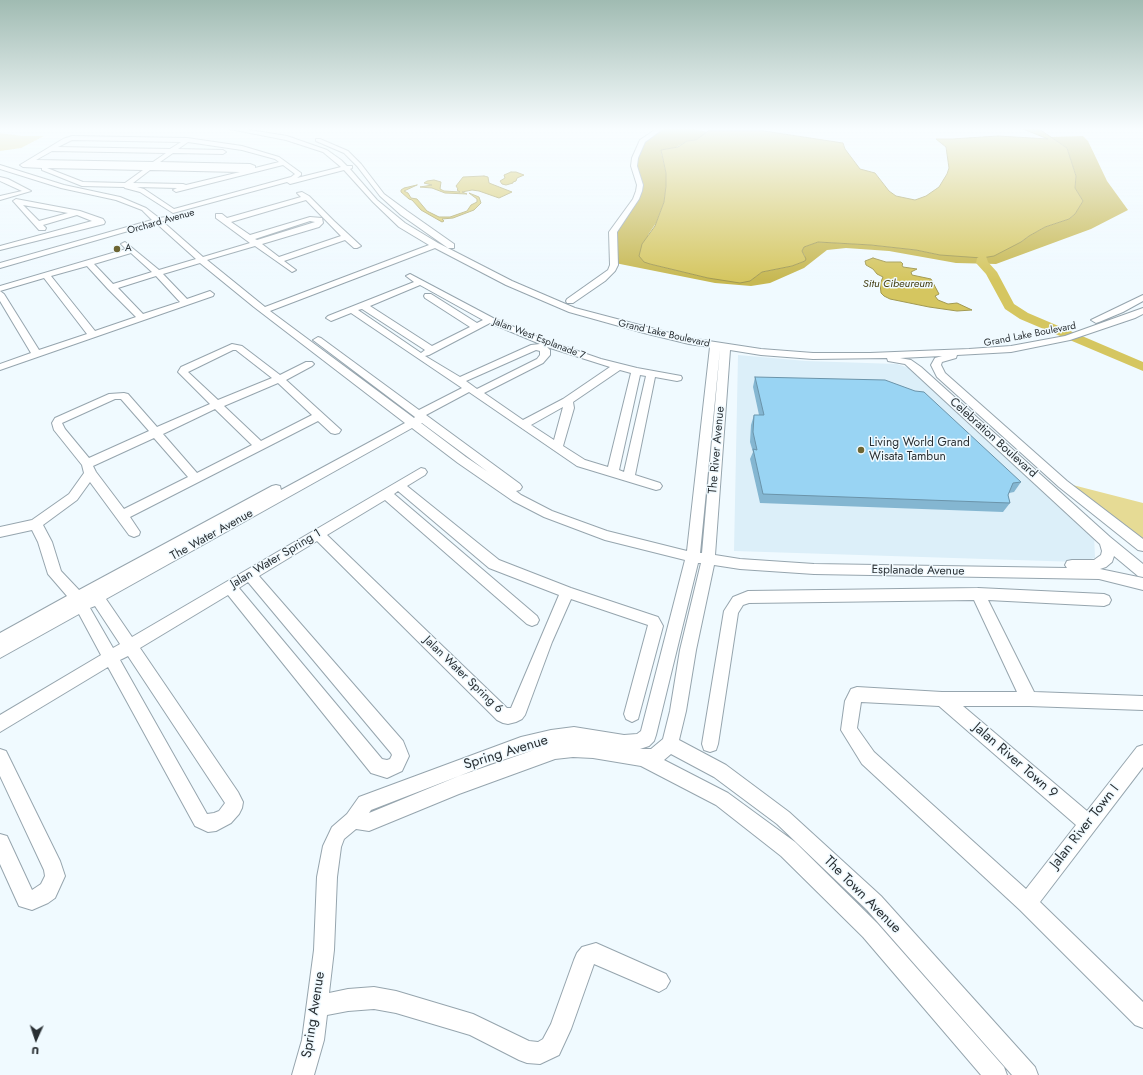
<!DOCTYPE html>
<html>
<head>
<meta charset="utf-8">
<style>
  body { margin:0 }
  #map { position:relative; width:1143px; height:1075px; overflow:hidden; background:#f0faff; font-family:Jost,sans-serif }
  canvas { display:block }
  .north { position:absolute; left:16px; top:1019px; width:40px; height:40px; -webkit-text-stroke:3px #f0faff; paint-order:stroke; rotate:183deg; font-size:11px; font-weight:700; line-height:16px; text-align:center; color:#292f33 }
  .north::after { content:''; display:block; margin:auto; width:14px; height:18px; background:#292f33; clip-path:polygon(50% 0,100% 100%,50% 72%,0 100%) }
</style>
</head>
<body>
<div id="map">
<canvas width="1143" height="1075"></canvas>
<div class="north">U</div>
</div>
<script>
const ctx = document.querySelector('canvas').getContext('2d');
ctx.lineJoin = 'round';
function fillPath(path, color) { ctx.fillStyle = color; ctx.fill(path, 'evenodd'); }
const toPath = rows => new Path2D(rows.map(r => 'M' + r).join(''));
function trace(path, color, width, dash) { ctx.strokeStyle = color; ctx.lineWidth = width; ctx.lineCap = dash ? 'butt' : 'round'; ctx.setLineDash(dash || []); ctx.stroke(path); }
function label(font, color, halo, rows, align = 'center') {
  ctx.font = font + ' Jost,sans-serif'; ctx.lineWidth = 3; ctx.setLineDash([]); ctx.textBaseline = 'middle'; ctx.strokeStyle = halo; ctx.fillStyle = color; for (const [text, x, y, turn = 0] of rows) {
    ctx.save(); ctx.translate(x, y); ctx.rotate((+turn || 0) * Math.PI / 180); ctx.textAlign = isNaN(turn) ? turn : align; if (halo) ctx.strokeText(text, 0, 0); ctx.fillText(text, 0, 0); ctx.restore();
  }
}
const built = toPath([
  [738,355,806,361,897,364,909,368,917,373,964,420,1094,534,1095,558,1079,562,734,551]
]);
const green = toPath([
  [0,133,22,136,44,136,21,148,0,151],
  [1061,482,1143,503,1143,546]
]);
const forest = toPath([
  [660,129,693,129,707,132,696,140,687,141,675,148,662,150,661,152,666,173,666,186,664,202,656,223,648,235,650,264,708,278,750,281,762,272,792,266,805,261,805,256,802,251,804,247,818,242,871,245,916,250,940,255,1021,242,1029,236,1045,227,1069,219,1075,214,1083,201,1075,188,1076,176,1067,148,1050,137,1083,136,1088,141,1107,181,1128,210,1091,229,996,264,956,263,889,251,846,248,827,250,804,268,770,283,751,286,715,283,615,263,615,229,639,191,634,166,640,144]
]);
const water = toPath([
  [1023,129,1039,129,1067,148,1076,176,1075,188,1083,201,1075,214,1069,219,1045,227,1029,236,1021,242,994,256,982,258,940,255,916,250,871,245,818,242,804,247,802,251,806,259,805,261,792,266,762,272,750,281,740,283,708,278,650,264,644,262,639,256,642,244,655,226,664,202,666,186,666,173,661,150,678,147,687,141,696,140,708,131,764,131,843,143,845,149,860,169,875,173,889,191,896,196,915,200,926,196,939,187,947,174,949,168,946,147,936,139,952,139,998,136,1048,139,1023,129],
  [511,172,516,172,524,175,517,178,516,181,513,182,513,183,506,185,502,184,500,181,505,178,504,175,511,172],
  [484,176,488,177,489,183,512,192,499,198,479,191,472,190,462,192,467,194,445,193,432,188,420,187,432,185,424,183,427,181,434,180,441,182,440,189,444,191,460,192,457,190,458,189,456,186,463,177,484,176],
  [417,185,404,191,408,193,411,198,417,199,427,211,439,217,450,217,467,211,471,205,477,202,477,199,469,193,479,197,481,203,474,210,453,218,442,219,444,221,442,222,421,210,412,200,409,199,401,192,401,190,404,188,417,185],
  [873,258,886,262,901,262,903,264,902,265,903,267,917,269,911,272,912,275,931,279,939,294,935,296,938,300,948,304,957,303,972,310,957,311,929,307,890,299,884,296,881,293,880,284,883,277,877,274,873,269,866,265,865,261,873,258]
]);
const river = toPath([
  [982,255,986,256,988,262,997,272,1014,304,1028,313,1143,362,1143,371,1020,319,1005,309,986,274,976,263,977,258,982,255]
]);
const minor = toPath([
  [230,129,243,129,287,136,327,150,341,160,347,166,352,166,352,168,350,169,377,200,405,223,438,243,512,281,575,308,689,338,761,349,813,353,870,353,969,349,1011,346,1065,336,1143,308,1143,314,1135,318,1070,340,1011,352,957,355,956,358,942,362,941,365,945,373,1067,481,1143,539,1143,551,1138,550,1059,487,937,377,931,365,935,358,942,356,900,358,911,360,921,367,1110,537,1143,564,1143,577,1138,576,1114,556,1112,562,1106,567,1100,569,1143,578,1143,590,1099,579,814,574,740,569,714,565,696,650,686,711,679,740,726,765,789,812,881,896,1035,1067,1038,1075,1012,1075,867,910,777,824,714,777,671,754,664,760,728,793,795,842,877,923,1004,1067,1007,1075,981,1075,863,937,781,856,716,805,641,766,593,758,573,757,555,759,459,794,369,831,356,829,344,839,341,847,337,877,334,950,329,993,348,989,374,987,396,991,473,1014,529,1041,538,1042,543,1039,551,1024,574,960,577,953,582,947,596,943,666,974,670,981,666,988,659,992,594,964,571,1029,559,1055,540,1064,527,1063,519,1060,470,1035,396,1013,374,1009,348,1011,327,1015,324,1040,314,1075,292,1075,302,1040,314,950,317,877,323,846,332,827,347,814,359,797,521,737,551,730,574,727,624,735,637,734,641,731,685,560,605,540,544,517,513,501,458,463,412,428,106,599,132,637,421,468,425,469,427,472,425,475,407,486,499,560,571,588,658,617,663,626,638,719,632,722,626,719,624,714,648,625,571,599,552,642,525,715,522,719,516,722,508,724,503,723,497,720,317,541,259,576,403,741,409,756,402,771,387,778,371,773,228,595,140,648,238,792,243,802,242,808,239,814,231,823,216,831,208,832,195,826,108,667,0,732,0,715,101,655,79,614,0,658,0,633,67,596,48,574,38,542,32,530,0,537,0,527,32,520,69,494,84,473,82,465,54,430,52,423,55,418,109,394,124,393,128,394,157,427,210,404,178,372,181,367,232,344,242,346,280,375,306,362,312,362,314,364,312,366,286,380,341,430,339,433,335,434,331,433,318,421,130,517,140,532,139,535,134,537,129,535,90,482,77,500,43,525,52,542,61,571,79,590,272,486,276,485,280,486,281,490,405,423,254,307,200,263,163,274,187,299,210,291,214,294,213,296,0,370,0,364,31,353,0,301,0,286,126,249,121,244,125,242,159,270,196,259,156,223,0,268,0,263,152,220,142,210,116,200,61,188,0,169,0,165,64,185,120,197,146,208,159,218,166,217,166,221,162,221,203,257,250,243,216,218,216,214,222,214,227,218,301,197,297,193,302,192,309,196,334,221,361,246,357,248,354,248,345,240,284,261,296,270,292,272,255,246,207,260,265,307,429,245,399,227,373,202,344,170,290,184,287,182,173,213,140,192,125,188,124,187,82,186,42,170,42,168,23,167,20,165,63,139,72,136,187,138,242,146,279,157,301,173,301,175,297,178,341,167,323,152,286,140,230,129],
  [72,140,181,142,170,149,58,147,72,140],
  [188,142,242,150,275,159,279,162,255,168,255,166,250,164,160,162,173,153,223,154,226,152,223,150,178,149,188,142],
  [52,151,166,153,153,162,36,160,52,151],
  [283,165,295,174,291,177,174,209,144,189,137,187,177,188,173,190,176,192,283,165],
  [155,166,244,168,243,168,155,166],
  [47,168,143,170,125,183,83,182,47,168],
  [150,170,240,172,186,185,183,184,133,183,150,170],
  [306,200,341,236,279,257,262,244,319,227,323,223,322,218,310,217,250,235,231,222,306,200],
  [310,221,315,222,257,240,255,239,310,221],
  [435,248,506,285,569,312,644,333,689,344,710,347,687,551,607,531,552,511,521,495,516,491,520,490,522,487,520,484,426,415,469,392,577,466,656,490,660,489,662,486,660,483,635,475,655,377,677,381,681,380,682,378,681,376,637,368,601,359,540,338,493,318,410,274,406,276,414,282,328,316,326,318,331,321,351,313,462,388,419,410,321,338,318,337,313,340,415,417,414,418,270,311,435,248],
  [131,253,152,272,113,284,94,264,131,253],
  [87,266,108,289,136,317,95,331,51,276,87,266],
  [156,276,180,302,143,314,118,288,156,276],
  [44,278,87,334,39,350,4,294,0,291,44,278],
  [420,285,483,320,477,323,431,294,425,294,424,296,425,298,470,327,432,346,370,306,420,285],
  [362,309,425,350,421,353,358,310,362,309],
  [490,323,540,344,531,345,460,377,425,356,429,355,490,323],
  [547,347,610,367,563,399,523,420,484,393,543,363,550,355,550,350,547,347],
  [720,349,702,553,700,553,720,349],
  [233,350,236,350,272,378,218,400,188,372,233,350],
  [536,350,540,351,540,355,537,359,477,389,466,381,536,350],
  [730,350,761,355,813,359,887,358,888,361,905,364,1100,544,1102,551,1101,555,1094,560,1072,560,1067,561,1065,565,1067,568,814,564,740,559,715,555,730,350],
  [620,370,631,373,608,467,585,460,563,446,574,408,573,402,620,370],
  [640,375,646,376,624,472,619,470,640,375],
  [278,383,312,415,261,441,224,406,278,383],
  [115,399,121,399,149,431,89,458,65,429,62,423,115,399],
  [563,407,554,440,531,425,563,407],
  [215,409,252,445,197,473,163,434,215,409],
  [421,423,422,423,488,472,466,457,421,423],
  [154,438,188,477,124,509,96,472,93,466,154,438],
  [398,491,489,568,559,595,511,708,507,708,327,535,385,500,527,624,532,626,537,624,539,620,537,616,394,494,398,491],
  [698,563,701,563,680,650,670,711,663,739,651,749,640,749,649,746,654,741,656,735,698,563],
  [248,582,391,753,392,755,390,759,387,760,382,759,239,588,248,582],
  [95,606,120,644,113,648,90,608,95,606],
  [128,656,225,803,219,811,214,813,207,814,120,660,128,656],
  [534,750,459,776,369,813,371,810,490,764,534,750],
  [656,129,663,129,645,142,638,158,637,166,643,185,642,191,639,199,617,232,618,265,615,271,605,281,573,303,567,303,566,301,567,299,608,270,610,265,609,232,633,199,636,191,637,185,631,166,632,158,640,140,656,129],
  [316,139,320,139,348,151,361,164,384,194,407,211,454,244,454,248,448,248,401,215,380,196,357,166,344,153,316,141,316,139],
  [0,177,8,179,31,191,0,200,0,196,22,191,0,181,0,177],
  [16,199,80,211,103,219,105,222,104,224,0,250,0,246,92,221,77,215,43,225,46,228,45,230,39,230,14,202,13,201,16,199],
  [23,205,68,213,39,221,23,205],
  [1143,295,1143,301,1123,312,1099,322,1096,323,1091,320,1143,295],
  [978,588,1104,594,1109,596,1111,600,1109,604,1104,606,988,600,1034,692,1143,696,1143,710,1029,706,963,706,1087,811,1137,747,1143,745,1143,767,1040,902,1143,1002,1143,1028,1135,1025,1020,910,862,764,841,730,845,701,851,689,857,687,942,692,1017,692,974,600,749,603,743,605,738,613,718,744,716,750,710,752,704,750,702,744,724,611,733,597,748,591,978,588],
  [861,702,939,706,1076,825,1026,889,874,752,857,728,861,702],
  [0,749,6,751,60,861,65,876,55,898,48,903,32,910,19,906,0,864,0,834,7,836,32,890,41,884,45,876,44,870,0,776,0,749]
]);
const wall = toPath([
  [755,377,1021,482,1014,492,1009,493,1008,495,1010,503,1003,512,760,503,750,459,753,452,750,442,751,425,754,415,759,415,753,387]
]);
const building = toPath([
  [755,377,885,380,915,391,924,392,1021,482,1013,483,1008,495,1010,503,763,494,753,449,757,450,753,432,754,415,764,415,755,377]
]);
const markers = [
  [117,249,4,"#6d6532"],
  [861,450,4,"#6d6532"]
];
const farStreetnames = [
  ["Orchard Avenue",161,222,-16],
  ["Grand Lake Boulevard",664,334,13],
  ["Grand Lake Boulevard",1030,335,-11],
  ["Jalan West Esplanade 7",539,339,21]
];
const farPoinames = [
  ["A",125,249]
];
const farWaternames = [
  ["Situ Cibeureum",898,284]
];
const streetNames = [
  ["Celebration Boulevard",993,438,42],
  ["The River Avenue",717,450,-85],
  ["The Water Avenue",212,535,-29],
  ["Jalan Water Spring 1",276,559,-31],
  ["Esplanade Avenue",918,571,1],
  ["Jalan Water Spring 6",463,675,44]
];
const poiNames = [
  ["Living World Grand",869,443],
  ["Wisata Tambun",869,457]
];
const nearStreetnames = [
  ["Spring Avenue",506,753,-17],
  ["Jalan River Town 9",1015,761,41],
  ["Jalan River Town I",1085,827,-52],
  ["The Town Avenue",862,895,45],
  ["Spring Avenue",314,1015,-81]
];
fillPath(built, '#dceff9');
fillPath(green, '#e6db95');
fillPath(forest, '#c7b852');
fillPath(water, '#d5c660');
trace(water, '#a19952', 1);
fillPath(river, '#d5c660');
trace(minor, '#96a5ae', 2);
fillPath(minor, '#fff');
fillPath(wall, '#84b6d1');
fillPath(building, '#99d4f3');
trace(building, '#6b94aa', 1);
const sky = ctx.createLinearGradient(0, 0, 0, 280);
sky.addColorStop(0, '#a0bbb2');
sky.addColorStop(0.46, '#f8fdff');
sky.addColorStop(1, '#f8fdff00');
ctx.fillStyle = sky;
ctx.fillRect(0, 0, 1143, 280);
for (const [x, y, r, color] of markers) { const dot = new Path2D(); dot.arc(x, y, r, 0, 2 * Math.PI); ctx.fillStyle = color; ctx.fill(dot); trace(dot, '#f0faff', 1.5); }
label('10px', '#292f33', '#f0faff', farStreetnames);
label('10px', '#292f33', '#f0faff', farPoinames, 'left');
label('italic 11px', '#453f14', '#f0faff', farWaternames);
label('12px', '#292f33', '#f0faff', streetNames);
label('12px', '#292f33', '#f0faff', poiNames, 'left');
label('14px', '#292f33', '#f0faff', nearStreetnames);
</script>
</body>
</html>
